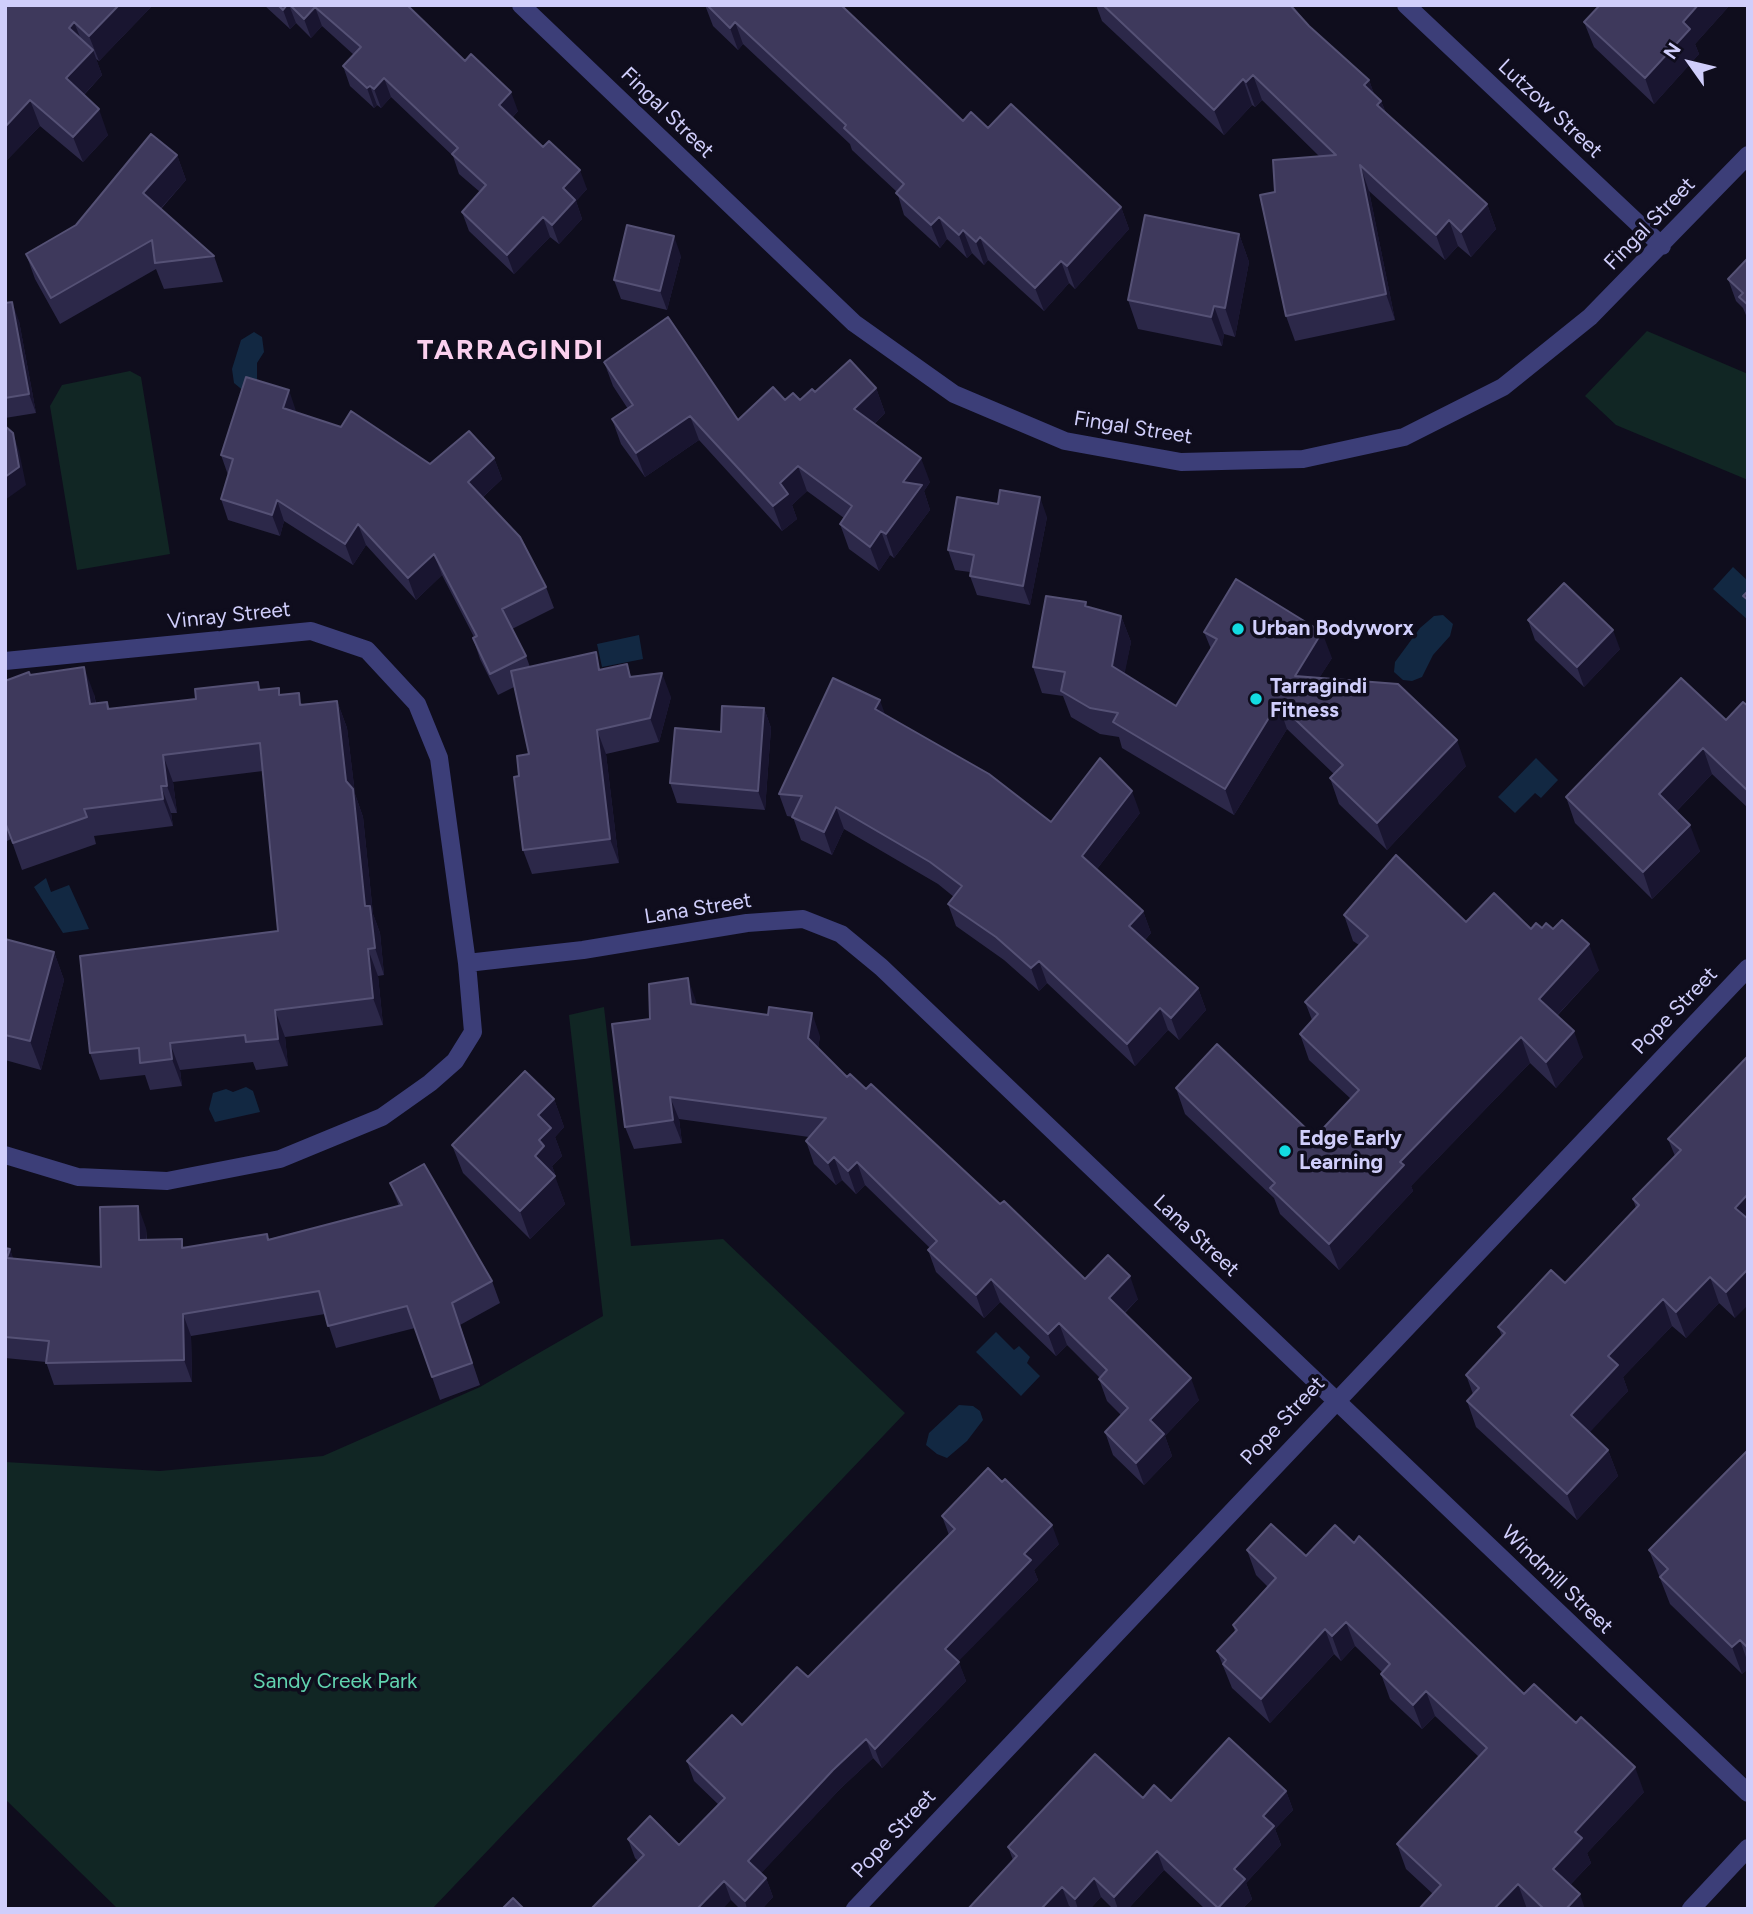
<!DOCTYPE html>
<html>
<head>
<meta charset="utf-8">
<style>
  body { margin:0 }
  #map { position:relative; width:1753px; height:1914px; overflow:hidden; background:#0f0d1d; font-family:Figtree,sans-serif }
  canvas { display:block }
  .frame { position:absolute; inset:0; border:7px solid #d0cefb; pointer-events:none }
  .north { position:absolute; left:1655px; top:28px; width:70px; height:70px; -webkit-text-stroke:5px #0f0d1d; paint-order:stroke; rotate:304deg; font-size:19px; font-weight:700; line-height:28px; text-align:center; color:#d0cefb }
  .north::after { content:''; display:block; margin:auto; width:24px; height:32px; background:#d0cefb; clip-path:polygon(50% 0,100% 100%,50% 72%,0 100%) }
</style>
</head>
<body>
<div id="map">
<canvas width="1753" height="1914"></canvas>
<div class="frame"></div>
<div class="north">N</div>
</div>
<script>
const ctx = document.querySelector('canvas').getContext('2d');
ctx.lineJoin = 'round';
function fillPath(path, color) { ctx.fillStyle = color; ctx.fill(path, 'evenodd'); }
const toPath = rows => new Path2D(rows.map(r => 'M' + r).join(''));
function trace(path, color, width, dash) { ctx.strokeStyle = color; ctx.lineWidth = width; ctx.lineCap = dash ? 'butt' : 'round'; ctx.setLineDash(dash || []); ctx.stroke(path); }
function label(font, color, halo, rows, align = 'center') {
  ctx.font = font + ' Figtree,sans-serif'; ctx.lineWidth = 7; ctx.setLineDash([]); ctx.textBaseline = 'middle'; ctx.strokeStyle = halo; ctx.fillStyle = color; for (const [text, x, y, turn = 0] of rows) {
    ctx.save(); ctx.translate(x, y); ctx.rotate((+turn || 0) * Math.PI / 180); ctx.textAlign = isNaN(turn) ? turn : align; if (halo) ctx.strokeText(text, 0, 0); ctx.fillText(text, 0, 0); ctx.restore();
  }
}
const green = toPath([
  [1647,331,1748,374,1748,480,1616,425,1585,396],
  [130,371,141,377,170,554,77,570,50,406,62,385],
  [604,1007,631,1246,723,1239,905,1413,432,1909,118,1909,5,1799,5,1462,160,1471,323,1456,480,1387,603,1316,569,1015]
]);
const water = toPath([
  [254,332,262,337,264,352,257,363,257,382,245,392,234,383,232,369,241,340],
  [1733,567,1748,581,1748,620,1713,589],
  [1443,615,1453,624,1450,636,1433,655,1422,677,1412,681,1403,680,1394,672,1395,662,1420,628,1434,616],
  [639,635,643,659,602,667,597,644],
  [1536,758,1558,780,1541,798,1535,793,1515,813,1498,797],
  [46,878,51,892,69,885,89,929,63,933,34,887],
  [246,1087,253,1091,260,1112,215,1122,209,1109,213,1093,226,1089,233,1092],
  [996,1332,1014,1350,1019,1346,1030,1357,1027,1363,1040,1376,1021,1396,976,1352],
  [959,1405,973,1406,980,1411,983,1420,967,1441,947,1458,937,1454,926,1445,929,1433]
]);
const minor = toPath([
  [521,5,854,323,954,394,1065,441,1181,462,1303,459,1404,437,1503,387,1590,317,1748,155],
  [1406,5,1662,246],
  [5,661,311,631,367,650,417,704,439,758,467,963],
  [5,1155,78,1177,167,1181,280,1159,382,1117,430,1083,455,1061,473,1032,467,963,583,950,747,923,803,919,841,934,881,967,1748,1793],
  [855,1909,1748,968],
  [1691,1909,1748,1848]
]);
const wall = toPath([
  [7,5,153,5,99,61,96,59,102,75,84,95,108,135,83,162,40,126,5,162],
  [264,5,407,5,518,111,512,118,587,189,576,201,582,219,559,244,550,237,514,274,469,231,462,212,480,192,459,174,453,156,391,97,381,108,377,105,374,108,350,86,343,66,354,55,322,26,311,38,296,23,290,29],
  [705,5,841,5,963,121,988,128,1121,207,1129,229,1075,289,1069,283,1044,311,988,260,984,265,972,253,967,258,947,239,940,248,904,215,897,192,852,150,850,144,743,44,738,50,713,26],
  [1096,5,1292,5,1309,26,1369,80,1374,94,1381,101,1386,113,1487,204,1496,229,1471,257,1458,246,1445,260,1369,191,1395,320,1295,341,1286,316,1275,192,1320,157,1262,100,1255,107,1252,105,1224,135,1102,21],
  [1596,5,1730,5,1695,44,1699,54,1654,104,1594,47,1584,22,1598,7],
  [177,155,186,180,161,209,214,256,223,282,164,289,156,269,60,324,35,279,26,254,76,225],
  [1239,234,1249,262,1235,337,1224,334,1222,346,1138,329,1128,300],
  [681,256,667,310,621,299,614,280],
  [1748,258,1748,320,1743,308,1736,301,1728,279],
  [5,303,19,321,36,413,5,418],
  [604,362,738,420,785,400,800,400,815,392,876,388,885,413,874,424,930,482,924,491,930,510,894,558,890,555,879,571,849,549,840,524,844,518,807,491,792,505,797,519,782,531,699,440,645,477,621,444,612,419,628,409,613,386],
  [296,411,296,412,430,464,494,458,502,479,483,497,546,587,554,608,512,629,526,656,530,667,602,669,627,664,631,677,671,697,659,742,606,754,619,863,532,874,523,850,519,776,529,754,514,687,498,695,480,659,473,638,474,637,442,575,416,600,366,545,353,565,284,521,280,536,228,520,221,499,228,475,221,455],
  [998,504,1047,517,1030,605,977,595,970,576,970,572,955,570,948,550],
  [1086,602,1087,606,1121,616,1131,642,1124,674,1176,706,1211,649,1204,632,1332,658,1319,678,1466,766,1387,850,1339,804,1330,778,1334,774,1287,729,1234,815,1122,748,1119,737,1100,734,1071,717,1063,696,1042,693,1033,667],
  [1528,620,1620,649,1584,687,1535,640],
  [30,675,94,694,96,703,107,702,110,709,196,699,258,682,261,690,282,695,303,704,337,701,347,728,355,794,363,817,373,914,380,933,384,975,378,976,383,1025,285,1037,288,1066,256,1070,253,1062,180,1070,182,1086,150,1090,145,1075,100,1080,90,1053,278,931,263,771,173,782,177,813,171,813,173,826,94,836,96,844,22,870,11,839,5,842,5,681],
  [1748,706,1748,808,1712,774,1676,812,1700,851,1652,899,1575,823,1566,797,1726,720],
  [764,708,771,728,765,810,677,803,670,783,721,732],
  [885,714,1051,822,1140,813,1097,869,1143,911,1151,933,1145,940,1198,988,1206,1010,1179,1040,1168,1030,1135,1066,1047,983,1039,991,1004,960,956,926,948,904,954,897,938,884,844,829,832,855,801,840,793,817,787,816,779,794],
  [1344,915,1466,922,1531,929,1542,928,1599,970,1557,1016,1583,1057,1556,1088,1530,1063,1411,1186,1413,1191,1339,1270,1280,1214,1274,1198,1185,1114,1176,1088,1315,1137,1351,1099,1309,1060,1300,1034,1312,1020,1305,1002,1359,945,1353,941],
  [5,939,54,952,64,980,41,1070,5,1060],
  [696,1001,696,1005,820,1036,818,1048,847,1077,866,1089,1000,1204,1085,1279,1138,1299,1125,1313,1199,1400,1165,1436,1172,1456,1144,1485,1113,1455,1105,1432,1121,1415,1107,1401,1099,1379,1100,1378,1067,1345,1056,1356,1000,1302,984,1318,936,1272,928,1250,930,1248,865,1185,856,1194,842,1180,836,1185,814,1164,806,1141,809,1137,679,1119,682,1143,634,1149,625,1127,650,1019],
  [1748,1056,1735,1318,1719,1303,1686,1338,1672,1326,1623,1377,1628,1391,1589,1432,1608,1450,1618,1476,1577,1520,1476,1427,1467,1401,1473,1394,1466,1375,1502,1336,1498,1327,1565,1283,1636,1208,1633,1199,1675,1156,1668,1139],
  [554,1099,564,1127,555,1137,562,1156,552,1166,555,1174,554,1175,565,1204,530,1239,463,1173,452,1145],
  [390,1183,492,1281,500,1303,460,1325,480,1385,440,1400,415,1328,336,1348,325,1314,191,1336,192,1382,54,1385,46,1362,5,1358,5,1248,10,1249,13,1259,101,1267,146,1228,147,1240,185,1247,269,1239,399,1206],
  [1748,1450,1748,1669,1742,1674,1670,1604,1649,1550],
  [942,1516,1059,1544,1034,1570,1038,1580,958,1661,966,1681,882,1768,873,1758,840,1789,761,1873,766,1878,773,1897,762,1909,740,1909,731,1900,638,1861,635,1858,628,1839,679,1845,719,1805,694,1781,687,1761,742,1725,808,1677,949,1535],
  [1354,1543,1524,1694,1644,1792,1587,1853,1591,1863,1570,1885,1585,1909,1419,1909,1433,1894,1406,1869,1397,1844,1479,1757,1435,1716,1422,1729,1390,1699,1381,1674,1382,1672,1355,1646,1341,1661,1334,1654,1270,1723,1232,1688,1217,1651,1235,1632,1233,1625,1268,1587,1256,1575,1247,1550,1306,1556],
  [1286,1791,1293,1810,1275,1829,1281,1845,1246,1883,1252,1899,1242,1909,1205,1909,1164,1870,1128,1909,1113,1909,1101,1897,1090,1909,1072,1909,1069,1906,1066,1909,968,1909,1013,1860,1008,1847,1143,1798,1171,1801]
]);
const shadedWall = toPath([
  [119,5,153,5,99,61,89,36],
  [287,5,289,5,296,23,290,29,283,10],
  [1698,5,1730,5,1695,44,1699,54,1654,104,1645,78,1683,22],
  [315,7,322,26,311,38,304,19],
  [74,22,84,47,69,28],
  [735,22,743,44,738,50,730,28],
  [93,50,102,75,75,104,66,78],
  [1253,75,1262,100,1255,107,1246,82],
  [384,78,391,97,381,108,374,89],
  [1243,79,1252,105,1224,135,1214,110],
  [1369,80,1378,105,1381,101,1391,126,1364,85],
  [370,86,377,105,374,108,367,88],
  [511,92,518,111,506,124,499,105],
  [30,100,40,126,5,162,5,127],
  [99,109,108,135,83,162,73,137],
  [177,155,186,180,152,218,143,193],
  [1360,165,1369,191,1395,320,1386,294],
  [580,170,587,189,576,201,582,219,559,244,552,225,563,188],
  [1487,204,1496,229,1471,257,1461,232],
  [1121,207,1129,229,1075,289,1067,266],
  [543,217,550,237,514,274,507,255],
  [939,217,947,239,940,248,931,225],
  [1449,220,1458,246,1445,260,1436,235],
  [963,230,972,253,967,258,959,235],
  [1239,234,1249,262,1235,337,1225,308],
  [674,236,681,256,667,310,660,291],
  [980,237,988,260,984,265,976,242],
  [1061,261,1069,283,1044,311,1035,288],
  [12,302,19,321,36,413,29,394],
  [1214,306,1224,334,1222,346,1211,317],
  [876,388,885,413,863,434,854,409],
  [289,390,296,411,290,430,283,408],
  [690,416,699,440,645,477,636,453],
  [13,433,19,451,26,485,5,500,5,477],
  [494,458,502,479,476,503,468,482],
  [921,458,930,482,924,491,930,510,894,558,886,534,903,482],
  [798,466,807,491,792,505,797,519,782,531,773,506,780,483],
  [1040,497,1047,517,1030,605,1023,586],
  [277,500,284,521,280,536,272,515],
  [358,524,366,545,353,565,345,544],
  [881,531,890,555,879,571,870,547],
  [434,554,442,575,416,600,408,578],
  [1121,616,1131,642,1121,692,1112,666],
  [1613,630,1620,649,1584,687,1577,667],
  [1322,632,1332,658,1304,702,1295,676],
  [84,667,94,694,100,731,90,704],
  [662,673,671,697,659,742,650,718],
  [880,700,888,723,875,709],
  [337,701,347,728,355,794,363,817,373,914,380,933,384,975,375,948,365,906,346,781],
  [1278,703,1287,729,1234,815,1225,789],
  [764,708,771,728,765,810,758,791],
  [597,730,606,754,619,863,610,839],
  [1457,740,1466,766,1387,850,1377,823],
  [1703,748,1712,774,1668,820,1659,794],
  [163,755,173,782,177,813,167,786],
  [161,786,171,813,173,826,163,799],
  [1132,791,1140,813,1090,878,1082,856],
  [836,807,844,829,832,855,824,832],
  [1690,825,1700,851,1652,899,1643,872],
  [1143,911,1151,933,1137,948,1129,926],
  [1589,944,1599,970,1548,1025,1539,999],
  [368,949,378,976,383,1025,373,998],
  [54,952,64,980,41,1070,30,1041],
  [1039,961,1047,983,1039,991,1031,968],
  [688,978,696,1001,699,1027,691,1004],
  [1198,988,1206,1010,1179,1040,1171,1018],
  [1160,1008,1168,1030,1135,1066,1127,1044],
  [275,1010,285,1037,288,1066,278,1039],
  [812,1013,820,1036,816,1061,808,1038],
  [1574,1031,1583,1057,1556,1088,1546,1062],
  [1521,1037,1530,1063,1411,1186,1413,1191,1339,1270,1329,1244,1400,1162],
  [170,1043,180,1070,182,1086,172,1059],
  [670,1097,679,1119,682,1143,673,1120],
  [554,1099,564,1127,555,1137,562,1156,552,1166,555,1174,545,1184,535,1156,539,1140,538,1115],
  [834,1157,842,1180,836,1185,828,1163],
  [857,1162,865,1185,856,1194,848,1171],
  [555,1176,565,1204,530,1239,520,1211],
  [1748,1194,1748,1231,1735,1208],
  [138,1206,146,1228,147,1263,139,1240],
  [10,1249,18,1272,7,1258],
  [1748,1269,1748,1305,1735,1318,1726,1292],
  [1130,1276,1138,1299,1117,1320,1109,1298],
  [1710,1277,1719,1303,1686,1338,1676,1312],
  [991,1279,1000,1302,984,1318,976,1295],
  [1663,1299,1672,1326,1623,1377,1628,1391,1581,1442,1571,1415,1608,1356],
  [183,1314,191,1336,192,1382,184,1360],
  [1059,1323,1067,1345,1056,1356,1048,1334],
  [1191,1378,1199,1400,1165,1436,1172,1456,1144,1485,1136,1463,1150,1420],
  [1608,1450,1618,1476,1577,1520,1567,1494],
  [1052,1525,1059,1544,1034,1570,1038,1580,952,1668,945,1649,1024,1554],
  [1346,1622,1355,1646,1341,1661,1332,1636],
  [1325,1629,1334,1654,1270,1723,1261,1699],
  [1740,1640,1748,1663,1748,1669,1742,1674,1732,1647],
  [959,1662,966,1681,882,1768,875,1749],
  [1426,1691,1435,1716,1422,1729,1413,1705],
  [866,1739,873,1758,840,1789,755,1880,748,1861,833,1770],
  [1635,1767,1644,1792,1587,1853,1591,1863,1562,1893,1553,1869,1575,1832],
  [1286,1791,1293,1810,1275,1829,1281,1845,1246,1883,1252,1899,1242,1909,1218,1909,1234,1869,1263,1816],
  [1157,1851,1164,1870,1128,1909,1118,1909,1114,1897],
  [766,1878,773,1897,762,1909,747,1909,745,1901],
  [1094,1878,1101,1897,1090,1909,1078,1909,1075,1899],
  [724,1881,731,1900,723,1909,697,1909],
  [1518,1884,1527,1909,1494,1909],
  [1062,1887,1069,1906,1066,1909,1041,1909],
  [1580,1894,1585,1909,1566,1909]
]);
const building = toPath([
  [7,5,119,5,89,36,74,22,69,28,93,50,66,78,99,109,73,137,30,100,5,127,5,7,7,5],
  [278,5,287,5,283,10,278,5],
  [290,5,407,5,465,61,471,54,511,92,499,105,543,147,549,141,580,170,563,188,575,200,552,225,543,217,507,255,462,212,486,185,452,154,458,148,384,78,374,89,370,86,367,88,343,66,361,47,315,7,304,19,290,5],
  [707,5,841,5,963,121,971,112,988,128,1011,104,1121,207,1067,266,1061,261,1035,288,980,237,976,242,963,230,959,235,939,217,931,225,896,193,904,184,844,128,846,125,735,22,730,28,707,5],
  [1103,5,1290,5,1309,26,1369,80,1364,85,1381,101,1377,105,1487,204,1461,232,1449,220,1436,235,1360,165,1386,294,1286,316,1260,195,1275,192,1273,160,1336,155,1253,75,1246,82,1243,79,1214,110,1103,5],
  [1600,5,1698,5,1683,22,1690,29,1645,78,1584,22,1600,5],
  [151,134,177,155,143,193,214,256,155,263,152,240,51,298,26,254,76,225,151,134],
  [1145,215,1239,234,1225,308,1214,306,1211,317,1128,300,1145,215],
  [627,225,674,236,660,291,614,280,627,225],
  [1748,258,1748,305,1739,297,1743,293,1728,279,1748,258],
  [12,302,29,394,5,398,5,303,12,302],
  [668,317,738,420,773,387,785,400,793,393,800,400,812,389,815,392,850,360,876,388,854,409,921,458,903,482,922,485,886,534,881,531,870,547,840,524,852,506,798,466,780,483,788,494,773,506,690,416,636,453,612,419,633,405,604,362,668,317],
  [246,377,289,390,283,408,341,427,351,411,430,464,469,431,494,458,468,482,520,537,546,587,502,609,526,656,490,674,473,638,477,636,434,554,408,578,358,524,345,544,277,500,272,515,221,499,233,459,221,455,246,377],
  [5,426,13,433,19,467,5,477,5,426],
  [1000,490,1040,497,1023,586,970,576,974,555,948,550,957,497,998,504,1000,490],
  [1236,579,1322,632,1295,676,1398,684,1457,740,1377,823,1330,778,1343,765,1278,703,1225,789,1113,722,1118,713,1090,708,1061,691,1065,672,1033,667,1046,596,1086,602,1085,606,1121,616,1112,666,1176,706,1217,639,1204,632,1236,579],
  [1564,583,1613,630,1577,667,1528,620,1564,583],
  [1748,591,1748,600,1743,596,1748,591],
  [596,652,599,670,627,664,630,677,662,673,650,718,597,730,610,839,523,850,514,777,519,776,517,756,529,754,511,671,596,652],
  [84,667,90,704,107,702,108,709,196,699,195,689,258,682,259,690,279,688,279,695,299,693,300,705,337,701,346,781,353,789,365,906,370,906,375,948,368,949,373,998,275,1010,278,1039,246,1042,245,1035,170,1043,172,1059,140,1063,139,1048,90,1053,80,956,278,931,260,743,163,755,167,786,161,786,163,799,84,809,87,817,13,843,5,822,5,681,29,672,30,675,84,667],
  [833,678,880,700,875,709,989,774,1051,822,1100,758,1132,791,1082,856,1143,911,1129,926,1198,988,1171,1018,1160,1008,1127,1044,1039,961,1031,968,996,937,948,904,962,886,930,862,836,807,824,832,792,817,802,796,779,794,833,678],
  [1681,678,1726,720,1743,702,1748,706,1748,791,1703,748,1659,794,1690,825,1643,872,1566,797,1681,678],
  [722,706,764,708,758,791,670,783,675,728,721,732,722,706],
  [1396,855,1466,922,1494,893,1531,929,1536,923,1542,928,1546,923,1553,929,1562,920,1589,944,1539,999,1574,1031,1546,1062,1521,1037,1400,1162,1404,1165,1329,1244,1270,1188,1275,1183,1176,1088,1217,1044,1315,1137,1359,1090,1300,1034,1318,1014,1305,1002,1368,936,1344,915,1396,855],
  [5,939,54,952,30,1041,5,1035,5,939],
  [688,978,691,1004,768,1015,769,1007,812,1013,808,1038,847,1077,850,1074,866,1089,871,1084,1000,1204,1004,1201,1085,1279,1108,1255,1130,1276,1109,1298,1191,1378,1150,1420,1164,1434,1136,1463,1105,1432,1128,1408,1099,1379,1107,1370,1059,1323,1048,1334,991,1279,976,1295,928,1250,937,1241,857,1162,848,1171,834,1157,828,1163,806,1141,826,1118,670,1097,673,1120,625,1127,612,1024,650,1019,649,984,688,978],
  [1748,1056,1748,1194,1735,1208,1748,1219,1748,1269,1726,1292,1710,1277,1676,1312,1663,1299,1608,1356,1618,1365,1571,1415,1608,1450,1567,1494,1467,1401,1479,1388,1466,1375,1505,1333,1498,1327,1551,1270,1565,1283,1639,1205,1633,1199,1681,1150,1668,1139,1748,1056],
  [525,1071,554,1099,538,1115,551,1128,539,1140,544,1146,535,1156,555,1176,520,1211,452,1145,525,1071],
  [424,1164,492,1281,452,1303,472,1363,432,1377,407,1306,328,1326,319,1291,183,1314,184,1360,46,1363,49,1341,5,1337,5,1248,10,1249,7,1258,101,1267,100,1207,138,1206,139,1240,182,1239,182,1248,267,1234,268,1240,402,1205,390,1183,424,1164],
  [1748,1450,1748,1648,1740,1640,1732,1647,1660,1577,1668,1569,1649,1550,1748,1450],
  [988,1468,1002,1482,1005,1479,1052,1525,1024,1554,1031,1560,945,1649,959,1662,875,1749,866,1739,833,1770,748,1861,766,1878,745,1901,724,1881,697,1909,591,1909,644,1855,628,1839,650,1816,679,1845,725,1798,687,1761,732,1715,742,1725,797,1667,808,1677,955,1529,942,1516,988,1468],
  [1271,1524,1306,1556,1335,1525,1354,1543,1359,1536,1524,1694,1534,1684,1576,1723,1581,1717,1635,1767,1575,1832,1582,1838,1553,1869,1580,1894,1566,1909,1544,1909,1518,1884,1494,1909,1419,1909,1441,1885,1397,1844,1487,1748,1426,1691,1413,1705,1381,1674,1390,1664,1346,1622,1332,1636,1325,1629,1261,1699,1223,1664,1226,1660,1217,1651,1237,1630,1233,1625,1276,1578,1247,1550,1271,1524],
  [1229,1738,1286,1791,1263,1816,1274,1826,1234,1869,1245,1879,1218,1908,1157,1851,1114,1897,1094,1878,1075,1899,1062,1887,1041,1909,968,1909,1017,1856,1008,1847,1095,1754,1143,1798,1154,1785,1171,1801,1229,1738],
  [513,1898,524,1909,502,1909,513,1898]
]);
const markers = [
  [1238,629,7,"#13dbe1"],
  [1256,699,7,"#13dbe1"],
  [1285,1151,7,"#13dbe1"]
];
const streetNames = [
  ["Lutzow Street",1550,109,43],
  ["Fingal Street",667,113,44],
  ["Fingal Street",1650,224,-46],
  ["Fingal Street",1133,428,9],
  ["Vinray Street",229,616,-6],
  ["Lana Street",698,909,-9],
  ["Pope Street",1675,1011,-46],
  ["Lana Street",1196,1236,43],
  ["Pope Street",1283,1421,-47],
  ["Windmill Street",1557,1580,44],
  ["Pope Street",894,1834,-47]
];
const poiNames = [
  ["Urban Bodyworx",1252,629],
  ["Tarragindi",1270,687],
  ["Fitness",1270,711],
  ["Edge Early",1299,1139],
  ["Learning",1299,1163]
];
const parkNames = [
  ["Sandy Creek Park",335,1682]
];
const districtNames = [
  ["TARRAGINDI",511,351]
];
fillPath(green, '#112624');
fillPath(water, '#122842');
trace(minor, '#3c3e78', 18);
fillPath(wall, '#2c2849');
fillPath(shadedWall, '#191530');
fillPath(building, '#3e395c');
trace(building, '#555175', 2);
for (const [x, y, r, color] of markers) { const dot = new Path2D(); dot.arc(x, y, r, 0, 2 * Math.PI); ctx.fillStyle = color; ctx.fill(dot); trace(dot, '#0f0d1d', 2.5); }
label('21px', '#d0cefb', '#0f0d1d', streetNames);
label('bold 21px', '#d0cefb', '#0f0d1d', poiNames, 'left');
label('21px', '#61d3af', '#0f0d1d', parkNames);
ctx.letterSpacing = '2px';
label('bold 28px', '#fbd0ee', '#0f0d1d', districtNames);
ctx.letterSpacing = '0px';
</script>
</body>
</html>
